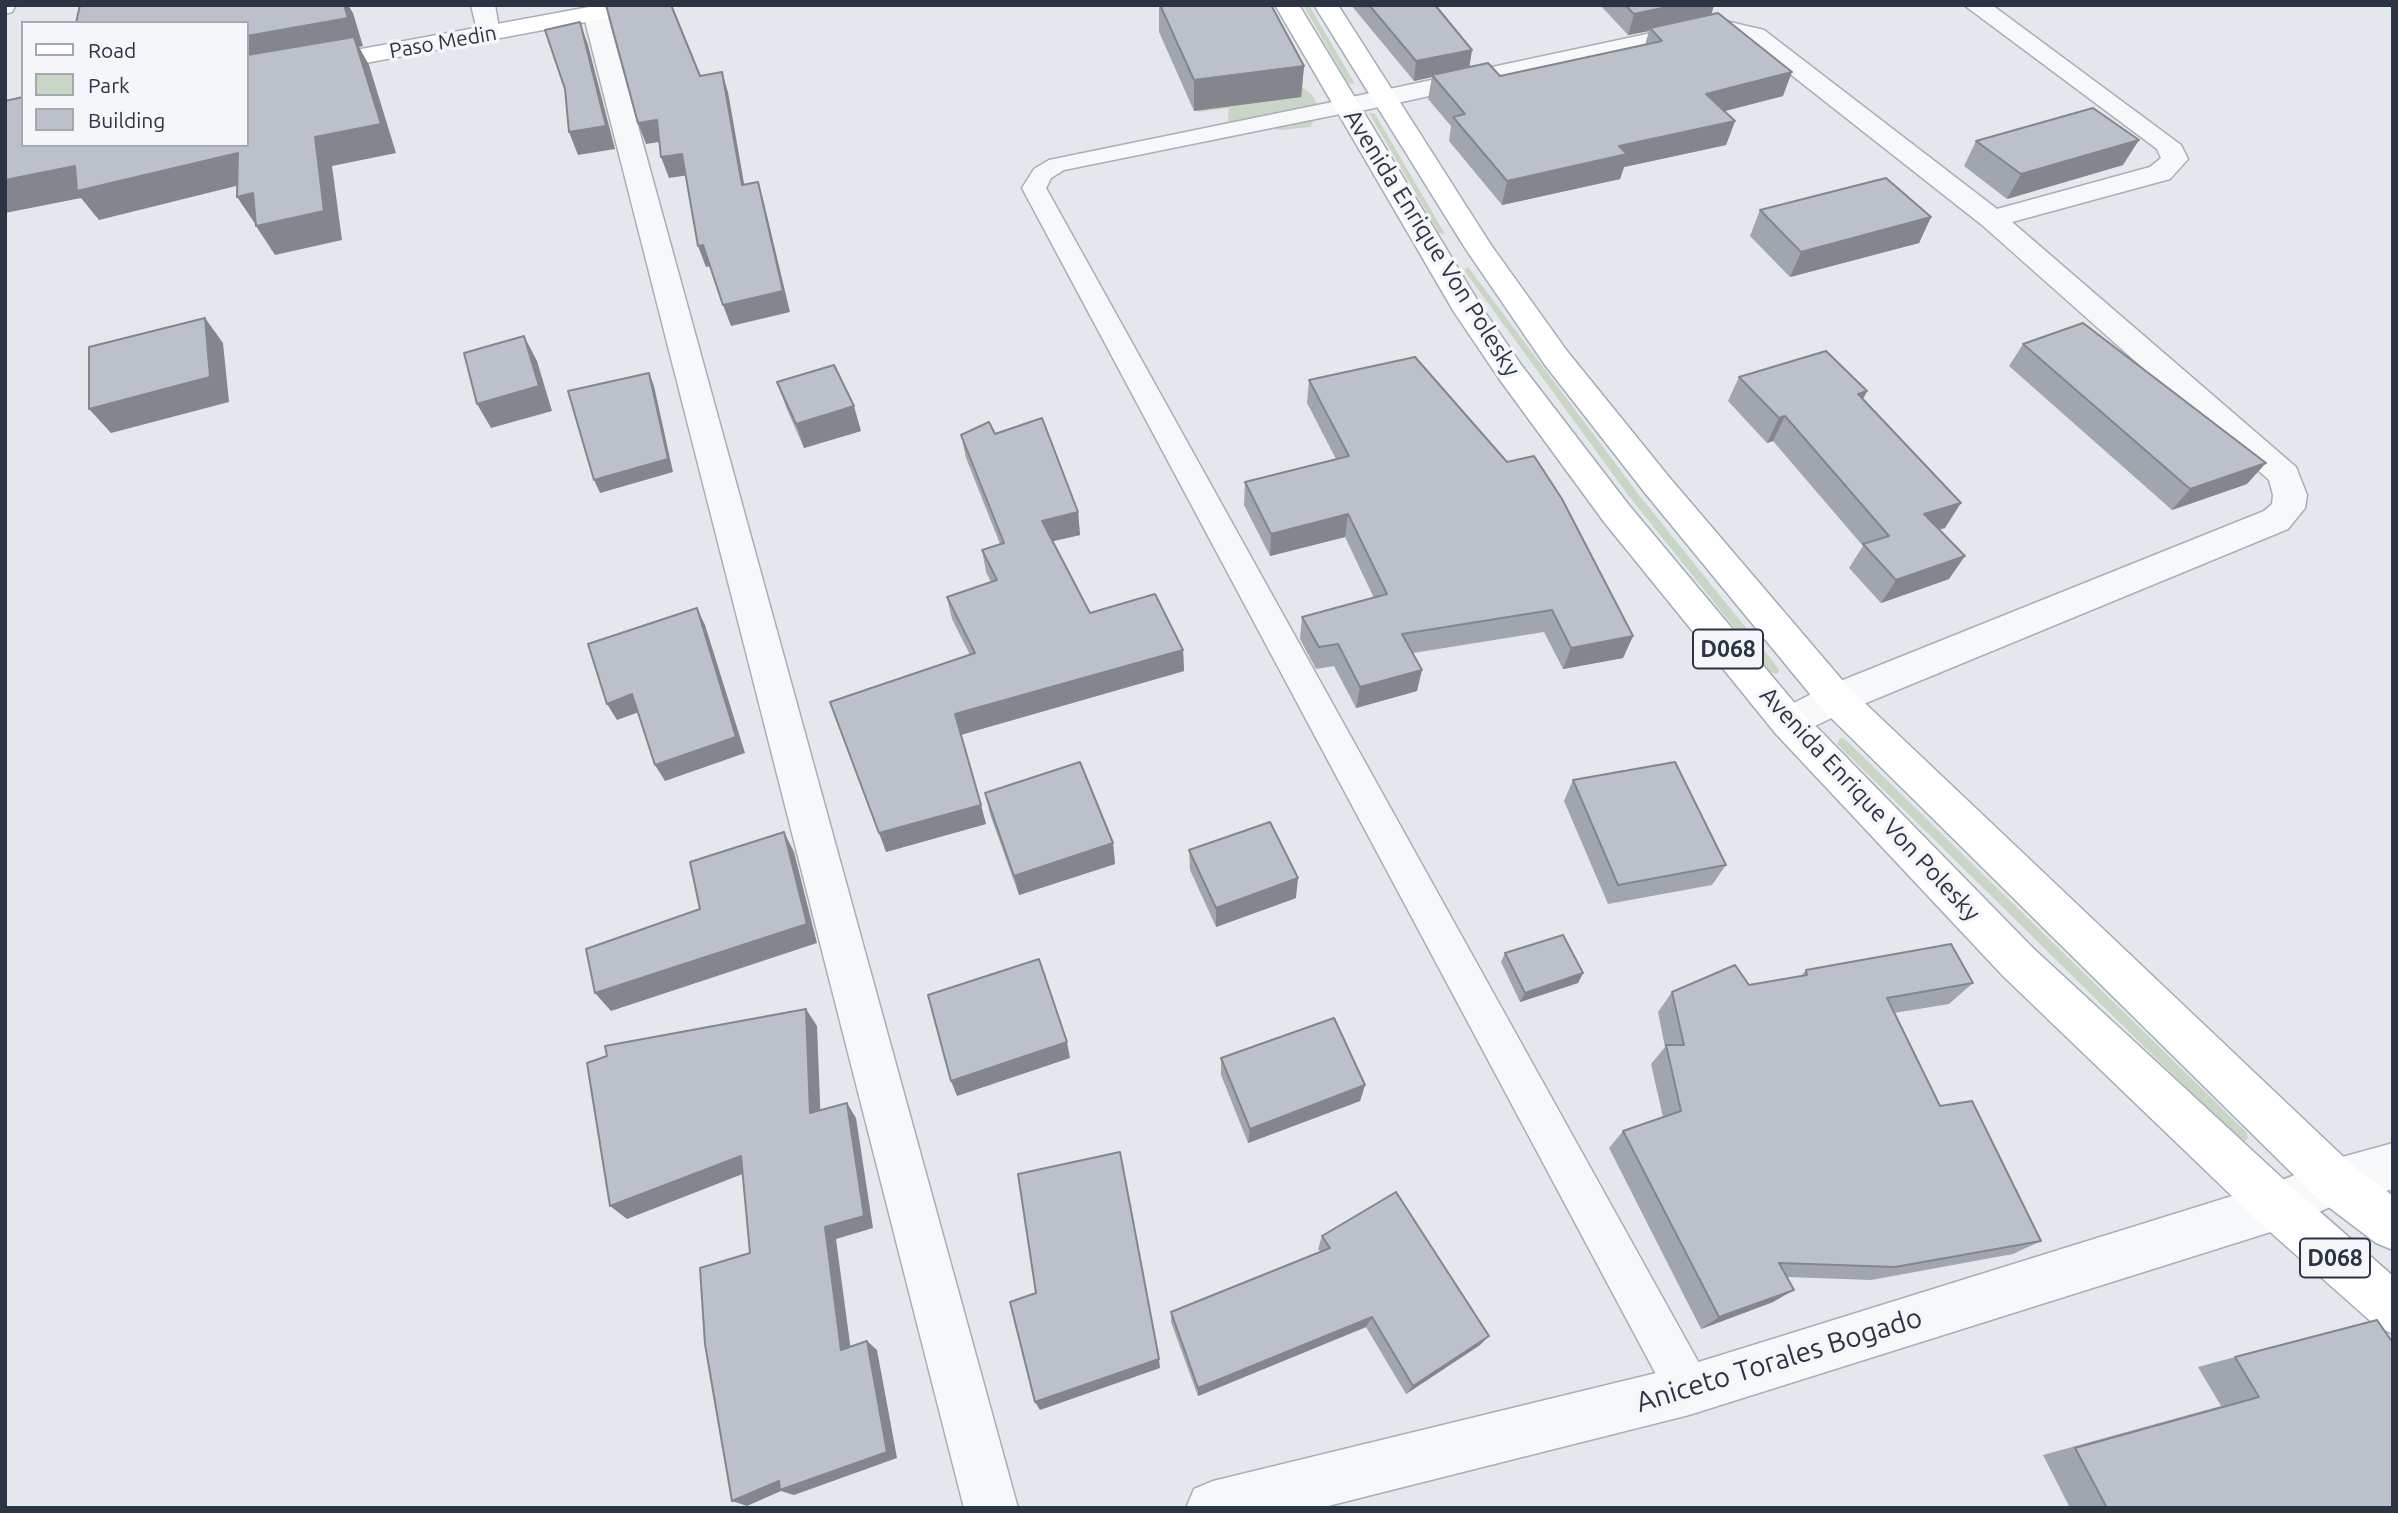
<!DOCTYPE html>
<html>
<head>
<meta charset="utf-8">
<style>
  body { margin:0 }
  #map { position:relative; width:2398px; height:1513px; overflow:hidden; background:#e4e7ec; font-family:Ubuntu,sans-serif }
  canvas { display:block }
  .frame { position:absolute; inset:0; border:7px solid #2b3445; pointer-events:none }
  .legend { position:absolute; left:21px; top:21px; width:228px; height:126px; box-sizing:border-box; background:#f4f6f9; border:2px solid #a4a8b1; margin:0; padding:9px 12px; list-style:none; font-size:21px; color:#2b3445 }
  .legend li { display:flex; align-items:center; gap:14px; height:35px }
  .legend b { width:35px; border:2px solid #a4a8b1 }
</style>
</head>
<body>
<div id="map">
<canvas width="2398" height="1513"></canvas>
<div class="frame"></div>
<ul class="legend">
<li><b style="height:9px;background:#fff"></b>Road</li>
<li><b style="height:19px;background:#c9d6c5"></b>Park</li>
<li><b style="height:19px;background:#bbc0ca"></b>Building</li>
</ul>
</div>
<script>
const ctx = document.querySelector('canvas').getContext('2d');
ctx.lineJoin = 'round';
function fillPath(path, color) { ctx.fillStyle = color; ctx.fill(path, 'evenodd'); }
const toPath = rows => new Path2D(rows.map(r => 'M' + r).join(''));
function trace(path, color, width, dash) { ctx.strokeStyle = color; ctx.lineWidth = width; ctx.lineCap = dash ? 'butt' : 'round'; ctx.setLineDash(dash || []); ctx.stroke(path); }
function label(font, color, halo, rows, align = 'center') {
  ctx.font = font + ' Ubuntu,sans-serif'; ctx.lineWidth = 7; ctx.setLineDash([]); ctx.textBaseline = 'middle'; ctx.strokeStyle = halo; ctx.fillStyle = color; for (const [text, x, y, turn = 0] of rows) {
    ctx.save(); ctx.translate(x, y); ctx.rotate((+turn || 0) * Math.PI / 180); ctx.textAlign = isNaN(turn) ? turn : align; if (halo) ctx.strokeText(text, 0, 0); ctx.fillText(text, 0, 0); ctx.restore();
  }
}
const green = toPath([
  [1303,5,1309,5,1355,84,1348,83],
  [1165,35,1293,79,1312,95,1321,110,1310,127,1281,130,1228,121,1229,108,1198,112],
  [1369,113,1375,114,1445,234,1439,233],
  [1468,267,1639,495,1779,669,1778,674,1770,672,1628,495,1464,270],
  [1840,738,1845,739,2246,1132,2248,1138,2245,1141,2238,1139,1837,744]
]);
const lane = toPath([
  [5,5,16,5,12,12,5,14,5,5],
  [1347,99,1358,106,1355,111,1064,170,1051,178,1046,188,1705,1374,1711,1390,1705,1406,1689,1412,1673,1406,1022,188,1034,169,1049,160,1347,99]
]);
const street = toPath([
  [471,5,495,5,500,34,497,39,479,39,471,5],
  [1964,5,1992,5,2181,145,2188,159,2170,179,2012,222,2296,467,2307,495,2305,508,2288,529,1849,710,1789,738,1776,734,1770,723,1776,712,1823,688,2264,511,2272,504,2273,495,2269,480,1982,225,1747,40,1717,33,1347,114,1338,111,1334,106,1338,101,1347,98,1717,19,1764,30,1997,209,2150,167,2161,158,2157,149,1964,5],
  [595,6,603,8,607,13,1018,1508,964,1508,583,13,587,8,595,6],
  [2393,1143,2393,1189,2335,1205,2277,1230,1689,1415,1320,1508,1186,1508,1194,1489,1213,1481,1689,1365,2277,1182,2335,1159,2393,1143]
]);
const secondary = toPath([
  [600,5,652,5,640,12,247,85,247,70,600,5]
]);
const primary = toPath([
  [1275,5,1299,5,1482,308,1522,366,1628,504,1802,712,2033,948,2294,1189,2393,1276,2393,1334,2376,1326,2260,1223,2003,976,1776,734,1604,522,1500,380,1454,312,1275,5],
  [1314,5,1338,5,1491,245,1567,351,1669,477,1849,688,2352,1165,2393,1196,2393,1250,2376,1243,2318,1199,1823,710,1645,493,1545,365,1465,248,1314,5]
]);
const wall = toPath([
  [1159,5,1273,5,1272,7,1304,66,1301,97,1194,111,1159,32],
  [1351,5,1435,5,1472,50,1469,67,1500,76,1645,45,1649,31,1628,35,1600,5,1714,5,1711,15,1783,96,1724,111,1735,121,1726,145,1624,167,1620,179,1502,205,1449,141,1451,126,1428,99,1432,77,1414,81],
  [1976,141,2123,165,2007,199,1964,166],
  [1760,210,1931,217,1919,243,1790,277,1750,236],
  [2023,344,2247,484,2172,510,2009,366],
  [1739,377,1867,391,1863,399,1945,528,1939,529,1949,579,1881,603,1849,568,1863,546,1773,441,1767,443,1728,401],
  [1309,380,1633,636,1623,658,1563,669,1544,632,1413,653,1417,691,1356,708,1334,666,1316,669,1300,639,1302,617,1374,598,1345,537,1270,556,1244,505,1245,482,1336,459,1307,403],
  [777,382,861,431,804,448,786,407],
  [995,434,1078,512,1080,535,1053,541,1090,613,1183,650,1184,671,961,735,986,824,886,852,970,655,952,619,947,598,991,582,986,572,982,550,1000,544,966,458,961,435],
  [1573,780,1726,865,1712,885,1608,904,1564,801],
  [985,793,1113,843,1115,864,1019,895,990,814],
  [1189,850,1296,898,1216,927,1190,870],
  [1505,953,1583,973,1578,983,1520,1002,1501,962],
  [1806,970,1973,983,1949,1004,1894,1013,1940,1106,2041,1241,2013,1254,1871,1280,1787,1277,1773,1302,1701,1329,1609,1148,1623,1131,1663,1117,1651,1064,1665,1047,1658,1012,1672,992,1749,985,1801,976],
  [1221,1058,1365,1085,1360,1101,1248,1143,1221,1075],
  [1322,1236,1480,1345,1406,1394,1366,1327,1198,1396,1171,1322,1171,1312,1321,1252,1318,1249],
  [2235,1357,2393,1508,2070,1508,2043,1455,2221,1406,2198,1367]
]);
const shadedWall = toPath([
  [344,5,348,5,353,13,363,46,359,47,369,65,396,153,332,166,342,240,275,255,256,226,315,137,247,67,247,36],
  [1677,5,1714,5,1711,15,1692,18,1691,22,1650,28,1649,31,1628,35,1634,14],
  [580,22,588,45,615,149,578,155,569,132],
  [1472,50,1469,69,1432,75,1432,77,1414,81,1416,61],
  [1304,66,1301,97,1194,111,1194,80],
  [722,72,728,92,748,206,742,185],
  [1792,72,1783,96,1698,118,1706,94],
  [657,120,665,141,646,144,638,123],
  [1735,121,1726,145,1624,167,1620,179,1502,205,1507,181,1619,146],
  [2139,140,2123,165,2007,199,2021,174],
  [238,153,256,181,99,220,81,198,5,213,5,180,75,166],
  [682,154,689,175,669,178,661,157],
  [758,182,764,203,790,312,731,326,723,305],
  [253,193,256,225,237,197],
  [1931,217,1919,243,1790,277,1801,252],
  [703,245,711,266,706,267,698,246],
  [205,318,223,343,229,402,111,433,89,409],
  [524,336,537,361,552,411,491,428,477,404],
  [649,373,654,386,673,472,600,493,594,480],
  [1867,391,1854,416,1858,394],
  [854,406,861,431,804,448,796,424],
  [1785,416,1773,441,1767,443,1779,418],
  [2266,463,2247,484,2172,510,2190,489],
  [1961,503,1945,528,1909,538,1924,514],
  [1078,512,1080,535,1045,543,1042,521],
  [1348,514,1345,537,1270,556,1271,534],
  [1965,556,1949,579,1881,603,1896,580],
  [697,608,705,625,745,753,665,781,655,765],
  [1633,636,1623,658,1563,669,1571,648],
  [1183,650,1184,671,960,735,955,714],
  [1422,670,1417,691,1356,708,1360,687],
  [632,694,642,711,617,720,607,704],
  [981,805,986,824,886,852,879,833],
  [784,832,794,852,817,943,611,1011,595,993,807,924],
  [1113,843,1115,864,1019,895,1014,876],
  [1298,878,1296,898,1216,927,1216,908],
  [1583,973,1578,983,1520,1002,1525,993],
  [806,1009,817,1026,821,1127,810,1113],
  [1067,1042,1070,1058,957,1096,951,1081],
  [1365,1085,1360,1101,1248,1143,1250,1129],
  [847,1103,856,1118,873,1228,836,1239,852,1359,841,1350,825,1227],
  [741,1156,753,1170,627,1219,610,1206],
  [1794,1290,1773,1302,1701,1329,1719,1317],
  [1372,1317,1366,1327,1198,1396,1198,1388],
  [1489,1336,1480,1345,1406,1394,1413,1386],
  [867,1341,877,1350,897,1458,794,1495,781,1491,747,1506,732,1501],
  [1159,1359,1160,1368,1040,1410,1035,1402]
]);
const building = toPath([
  [80,5,344,5,348,18,247,36,247,23,76,23,80,5],
  [606,5,671,5,700,76,722,72,742,185,758,182,783,291,723,305,703,245,698,246,682,154,661,157,657,120,638,123,606,5],
  [1160,5,1271,5,1304,66,1194,80,1160,5],
  [1369,5,1435,5,1472,50,1416,61,1369,5],
  [1625,5,1677,5,1634,14,1625,5],
  [1718,13,1792,72,1706,94,1735,121,1619,146,1627,154,1507,181,1453,117,1465,114,1432,75,1488,63,1500,76,1662,41,1650,28,1718,13],
  [580,22,606,126,569,132,565,89,545,30,580,22],
  [354,37,381,124,315,137,324,211,256,226,253,193,237,197,238,153,77,191,75,166,5,180,5,101,23,97,23,145,247,145,247,55,354,37],
  [2093,108,2139,140,2021,174,1976,141,2093,108],
  [1886,178,1931,217,1801,252,1760,210,1886,178],
  [205,318,210,377,89,409,89,347,205,318],
  [2083,323,2266,463,2190,489,2023,344,2083,323],
  [524,336,539,386,477,404,464,353,524,336],
  [1826,351,1867,391,1858,394,1961,503,1924,514,1965,556,1896,580,1863,544,1889,536,1785,416,1779,418,1739,377,1826,351],
  [1415,357,1507,462,1534,456,1562,499,1633,636,1571,648,1552,610,1402,634,1422,670,1360,687,1338,644,1319,647,1302,617,1387,594,1348,514,1271,534,1245,482,1349,456,1309,380,1415,357],
  [834,365,854,406,796,424,777,382,834,365],
  [649,373,668,459,594,480,568,391,649,373],
  [1042,418,1078,512,1042,521,1090,613,1155,594,1183,650,955,714,981,805,879,833,830,702,975,653,947,597,997,580,982,550,1004,543,961,435,989,422,995,434,1042,418],
  [697,608,736,737,655,765,632,694,607,704,588,644,697,608],
  [1080,762,1113,843,1014,876,985,793,1080,762],
  [1675,762,1726,865,1618,885,1573,780,1675,762],
  [1270,822,1298,878,1216,908,1189,850,1270,822],
  [784,832,807,924,595,993,586,949,700,909,690,862,784,832],
  [1563,935,1583,973,1525,993,1505,953,1563,935],
  [1951,944,1973,983,1887,998,1940,1106,1972,1101,2041,1241,1895,1267,1779,1263,1794,1290,1719,1317,1623,1131,1681,1111,1666,1045,1684,1045,1672,992,1735,965,1749,985,1807,975,1806,970,1951,944],
  [1039,959,1067,1042,951,1081,928,995,1039,959],
  [806,1009,810,1113,847,1103,864,1216,825,1227,841,1350,867,1341,887,1452,780,1490,779,1481,732,1501,705,1344,700,1268,750,1253,741,1156,610,1206,587,1063,607,1056,605,1046,806,1009],
  [1334,1018,1365,1085,1250,1129,1221,1058,1334,1018],
  [1120,1152,1159,1359,1035,1402,1010,1302,1036,1293,1018,1174,1120,1152],
  [1396,1192,1489,1336,1413,1386,1372,1317,1198,1388,1171,1312,1330,1248,1322,1236,1396,1192],
  [2377,1320,2393,1343,2393,1508,2107,1508,2075,1448,2259,1397,2235,1357,2377,1320]
]);
const farStreetnames = [
  ["Paso Medin",443,42,-10]
];
const shields = [
  [1728,649,70],
  [2335,1258,70]
];
const shieldNames = [
  ["D068",1728,649],
  ["D068",2335,1258]
];
const streetNames = [
  ["Avenida Enrique Von Polesky",1432,243,58],
  ["Avenida Enrique Von Polesky",1870,804,47]
];
const nearStreetnames = [
  ["Aniceto Torales Bogado",1779,1360,-17]
];
fillPath(green, '#c9d6c5');
trace(lane, '#a9aeb7', 3);
trace(street, '#a9aeb7', 3);
trace(secondary, '#a9aeb7', 3);
trace(primary, '#a3abb8', 3);
fillPath(lane, '#f7f8fa');
fillPath(street, '#f7f8fa');
fillPath(secondary, '#fff');
fillPath(primary, '#fff');
fillPath(wall, '#a1a5ae');
fillPath(shadedWall, '#83868d');
fillPath(building, '#bbc0ca');
trace(building, '#83868d', 2);
label('21px', '#2b3445', '#f4f6f9', farStreetnames);
for (const [x, y, w] of shields) { const box = new Path2D(); box.roundRect(x - w / 2, y - 19.5, w, 39, 5); ctx.fillStyle = '#f4f6f9'; ctx.fill(box); trace(box, '#2b3445', 2); }
label('bold 23px', '#2b3445', null, shieldNames);
label('24px', '#2b3445', '#f4f6f9', streetNames);
label('28px', '#2b3445', '#f4f6f9', nearStreetnames);
</script>
</body>
</html>
